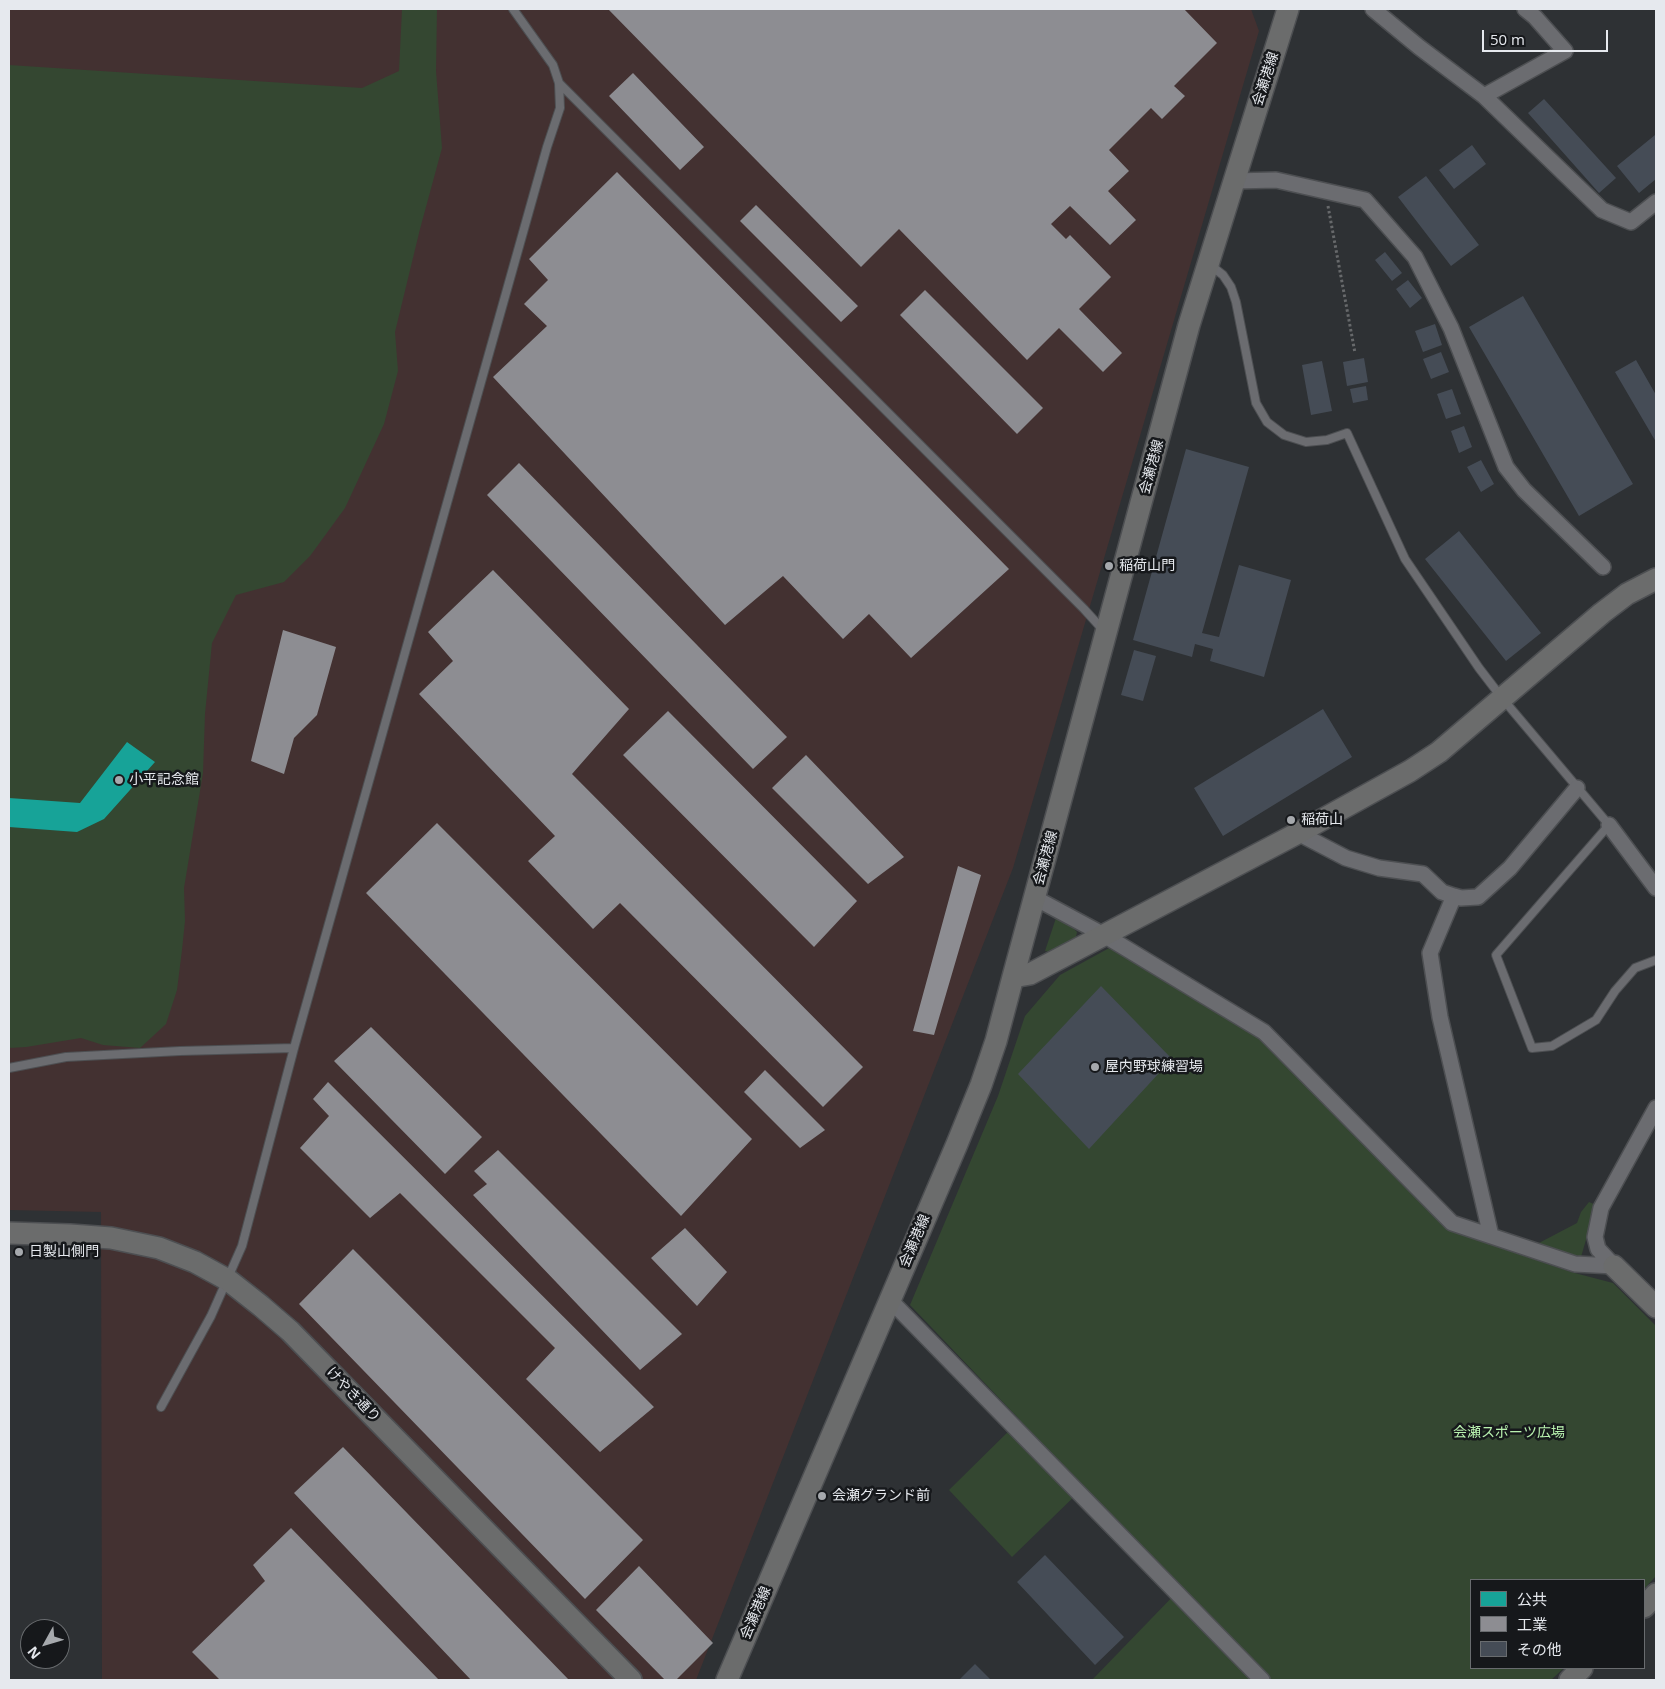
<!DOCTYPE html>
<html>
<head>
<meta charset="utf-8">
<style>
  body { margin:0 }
  #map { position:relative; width:1665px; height:1689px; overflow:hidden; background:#2e3134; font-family:"Open Sans","Noto Sans JP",sans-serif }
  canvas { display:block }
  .frame { position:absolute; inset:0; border:10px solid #e6e9ee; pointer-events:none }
  .legend { position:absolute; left:1470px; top:1579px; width:175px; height:90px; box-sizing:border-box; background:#16181b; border:1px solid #696c6f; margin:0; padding:6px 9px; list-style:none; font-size:15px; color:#e6e9ee }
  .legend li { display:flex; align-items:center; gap:10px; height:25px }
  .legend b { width:25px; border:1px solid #696c6f }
  .north { position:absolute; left:20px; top:1619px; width:50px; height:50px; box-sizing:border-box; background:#16181b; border:1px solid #696c6f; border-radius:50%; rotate:231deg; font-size:14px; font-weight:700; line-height:20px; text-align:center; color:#e6e9ee }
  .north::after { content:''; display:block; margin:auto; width:18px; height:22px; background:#a6a9ad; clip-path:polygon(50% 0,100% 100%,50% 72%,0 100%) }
  .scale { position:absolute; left:1482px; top:30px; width:126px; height:22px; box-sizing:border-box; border:2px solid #e6e9ee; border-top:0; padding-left:6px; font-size:15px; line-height:18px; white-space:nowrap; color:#e6e9ee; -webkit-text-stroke:4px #16181b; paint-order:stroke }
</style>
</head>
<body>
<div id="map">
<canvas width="1665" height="1689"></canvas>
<div class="frame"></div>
<ul class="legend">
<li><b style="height:14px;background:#17a398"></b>公共</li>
<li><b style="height:14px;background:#8d8d92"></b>工業</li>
<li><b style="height:14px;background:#454c56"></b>その他</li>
</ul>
<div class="north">N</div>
<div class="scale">50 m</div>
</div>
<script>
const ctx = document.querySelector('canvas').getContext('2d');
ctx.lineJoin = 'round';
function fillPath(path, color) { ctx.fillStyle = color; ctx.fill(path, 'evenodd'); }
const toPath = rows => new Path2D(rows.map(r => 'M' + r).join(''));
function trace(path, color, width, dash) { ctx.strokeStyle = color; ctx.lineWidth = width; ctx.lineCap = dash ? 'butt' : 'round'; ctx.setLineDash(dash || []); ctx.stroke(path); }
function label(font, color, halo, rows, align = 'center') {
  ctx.font = font + ' "Open Sans","Noto Sans JP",sans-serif'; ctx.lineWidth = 5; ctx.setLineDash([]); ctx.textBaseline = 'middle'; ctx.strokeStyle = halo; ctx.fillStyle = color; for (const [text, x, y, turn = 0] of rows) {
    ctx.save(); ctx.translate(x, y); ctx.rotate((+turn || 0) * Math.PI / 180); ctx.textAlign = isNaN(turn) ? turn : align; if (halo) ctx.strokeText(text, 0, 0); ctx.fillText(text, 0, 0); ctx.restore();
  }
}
const industrial = toPath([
  [9,9,1251,9,1259,31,1013,868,696,1680,102,1680,101,1212,9,1210]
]);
const green = toPath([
  [402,9,437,9,436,71,442,148,420,229,395,332,398,371,384,424,345,508,310,556,284,582,236,595,212,643,205,714,203,773,184,888,185,921,182,950,177,990,166,1024,140,1048,103,1045,81,1038,26,1047,9,1048,9,65,362,88,399,71],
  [1056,918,1074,929,1077,932,1076,937,1049,952,1045,951],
  [1111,947,1261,1038,1448,1230,1571,1272,1613,1283,1656,1326,1656,1576,1644,1589,1644,1580,1471,1580,1471,1668,1564,1668,1551,1680,1092,1680,1179,1590,1083,1488,1012,1557,949,1490,1020,1420,910,1305,998,1096,1025,1016,1060,975],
  [1589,1202,1596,1205,1581,1257,1537,1244,1577,1223,1581,1212]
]);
const public = toPath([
  [127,742,155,762,104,819,77,832,9,827,9,798,80,803]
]);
const industry = toPath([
  [608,9,1184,9,1217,43,1174,86,1185,96,1162,119,1151,108,1109,150,1129,171,1108,191,1136,220,1110,245,1070,206,1051,224,1066,239,1070,235,1111,277,1079,309,1122,353,1103,372,1059,328,1027,360,899,229,861,267],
  [633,73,704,147,680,170,609,96],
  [617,172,1009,569,911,658,869,614,843,639,783,576,725,625,493,377,547,326,524,304,548,280,529,259],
  [756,205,858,306,841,322,740,221],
  [925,290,1043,408,1017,434,900,315],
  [519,463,787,737,753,769,487,495],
  [493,570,629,709,572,774,863,1067,823,1107,620,903,593,929,528,861,555,836,419,694,453,661,428,632],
  [283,630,336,647,317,715,294,738,284,774,251,761],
  [668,711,857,901,814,947,623,755],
  [806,755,904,857,868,884,772,788],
  [437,823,752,1139,681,1216,366,893],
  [958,866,981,875,934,1035,913,1031],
  [371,1027,482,1137,445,1174,334,1061],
  [765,1070,825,1130,800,1148,744,1092],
  [328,1082,654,1407,600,1452,526,1379,555,1348,400,1193,370,1218,300,1148,329,1116,313,1099],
  [498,1150,682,1334,640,1370,473,1195,487,1184,474,1171],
  [685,1228,727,1272,697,1306,651,1258],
  [353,1249,643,1540,585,1599,299,1304],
  [343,1447,569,1680,471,1680,294,1493],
  [291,1528,439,1680,220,1680,192,1652,265,1581,253,1565],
  [639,1566,713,1643,676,1680,665,1680,596,1610]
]);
const building = toPath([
  [1544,99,1616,178,1599,193,1528,113],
  [1655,135,1656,179,1639,193,1617,166],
  [1472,145,1486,164,1454,189,1439,170],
  [1426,176,1479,245,1451,266,1398,197],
  [1385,252,1402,273,1392,281,1375,260],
  [1408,280,1422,298,1410,308,1396,289],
  [1523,296,1633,484,1579,516,1469,327],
  [1435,324,1442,345,1423,352,1415,331],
  [1441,352,1449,372,1431,379,1423,359],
  [1364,358,1368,382,1347,386,1343,362],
  [1636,360,1656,395,1656,442,1615,372],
  [1322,361,1332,411,1311,415,1302,365],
  [1366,386,1368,400,1353,403,1350,389],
  [1452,389,1461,414,1446,419,1437,394],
  [1464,426,1472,447,1459,453,1451,431],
  [1186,449,1249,467,1202,633,1219,637,1239,565,1291,580,1264,677,1210,661,1213,649,1195,644,1192,657,1133,640],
  [1481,460,1494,484,1481,492,1467,467],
  [1459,531,1541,633,1506,661,1425,559],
  [1134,650,1156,656,1143,701,1121,695],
  [1323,709,1352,757,1223,836,1194,788],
  [1101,986,1172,1059,1089,1149,1018,1074],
  [1045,1555,1124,1637,1095,1665,1017,1582],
  [975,1664,991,1680,959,1680]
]);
const path = toPath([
  [1328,206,1355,353]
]);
const lane = toPath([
  [559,83,1084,609,1104,631],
  [1209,264,1223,275,1231,287,1236,302,1256,403,1267,422,1284,435,1306,442,1327,440,1347,433,1405,559,1479,668,1502,698,1609,825,1496,955,1532,1048,1552,1046,1596,1020,1615,991,1635,968,1656,960],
  [9,1068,66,1057,180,1051,294,1048],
  [161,1407,211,1316,242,1246,294,1048,547,147,560,108,559,83,553,65,513,9]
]);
const street = toPath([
  [1373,9,1419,47,1484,96,1602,210,1631,222,1656,202],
  [1484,96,1565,51,1535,17,1525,9],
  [1234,181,1276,180,1365,200,1415,257,1451,328,1506,467,1524,490,1603,567],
  [1609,825,1656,888],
  [1298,833,1346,858,1379,868,1423,874,1442,892,1454,896,1461,898,1478,897,1510,868,1577,788],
  [1454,896,1430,953,1440,1017,1491,1236],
  [1035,898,1104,935,1264,1032,1452,1223,1575,1264,1614,1266],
  [1614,1266,1598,1249,1595,1237,1601,1208,1656,1108],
  [890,1300,1262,1680]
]);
const secondary = toPath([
  [1013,977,1030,974,1298,833,1410,771,1439,752,1602,613,1627,594,1656,579],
  [9,1233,70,1235,111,1238,159,1248,195,1262,228,1280,261,1306,290,1331,631,1680],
  [1614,1266,1656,1307],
  [1644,1607,1656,1594],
  [727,1680,957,1144,981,1085,996,1041,1013,977,1189,325,1288,9],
  [1570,1680,1582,1668]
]);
const markers = [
  [1109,566,5,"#a6a9ad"],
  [119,780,5,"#a6a9ad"],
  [1291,820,5,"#a6a9ad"],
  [1095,1067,5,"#a6a9ad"],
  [19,1252,5,"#a6a9ad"],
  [822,1496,5,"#a6a9ad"]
];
const streetNames = [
  ["会瀬港線",1266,79,-72],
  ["会瀬港線",1152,467,-75],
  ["会瀬港線",1046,858,-75],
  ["会瀬港線",915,1241,-67],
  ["けやき通り",353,1395,46],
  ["会瀬港線",756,1613,-67]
];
const poiNames = [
  ["稲荷山門",1119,566],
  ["小平記念館",129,780],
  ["稲荷山",1301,820],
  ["屋内野球練習場",1105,1067],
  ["日製山側門",29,1252],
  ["会瀬グランド前",832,1496]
];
const parkNames = [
  ["会瀬スポーツ広場",1509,1433]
];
fillPath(industrial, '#433131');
fillPath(green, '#344731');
fillPath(public, '#17a398');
fillPath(industry, '#8d8d92');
fillPath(building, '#454c56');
trace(lane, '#4d4f52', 10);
trace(street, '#4d4f52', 18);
trace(secondary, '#4d4f52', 24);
trace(path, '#67696b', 3, [2.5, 2.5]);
trace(lane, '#6b6c70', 8);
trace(street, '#6b6c70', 15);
trace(secondary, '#6b6c6c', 21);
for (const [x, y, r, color] of markers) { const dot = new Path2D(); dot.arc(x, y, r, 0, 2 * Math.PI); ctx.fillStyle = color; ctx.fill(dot); trace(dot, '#16181b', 2); }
label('14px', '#e6e9ee', '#16181b', streetNames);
label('14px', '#e6e9ee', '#16181b', poiNames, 'left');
label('14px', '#b9f2af', '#16181b', parkNames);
</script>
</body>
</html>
